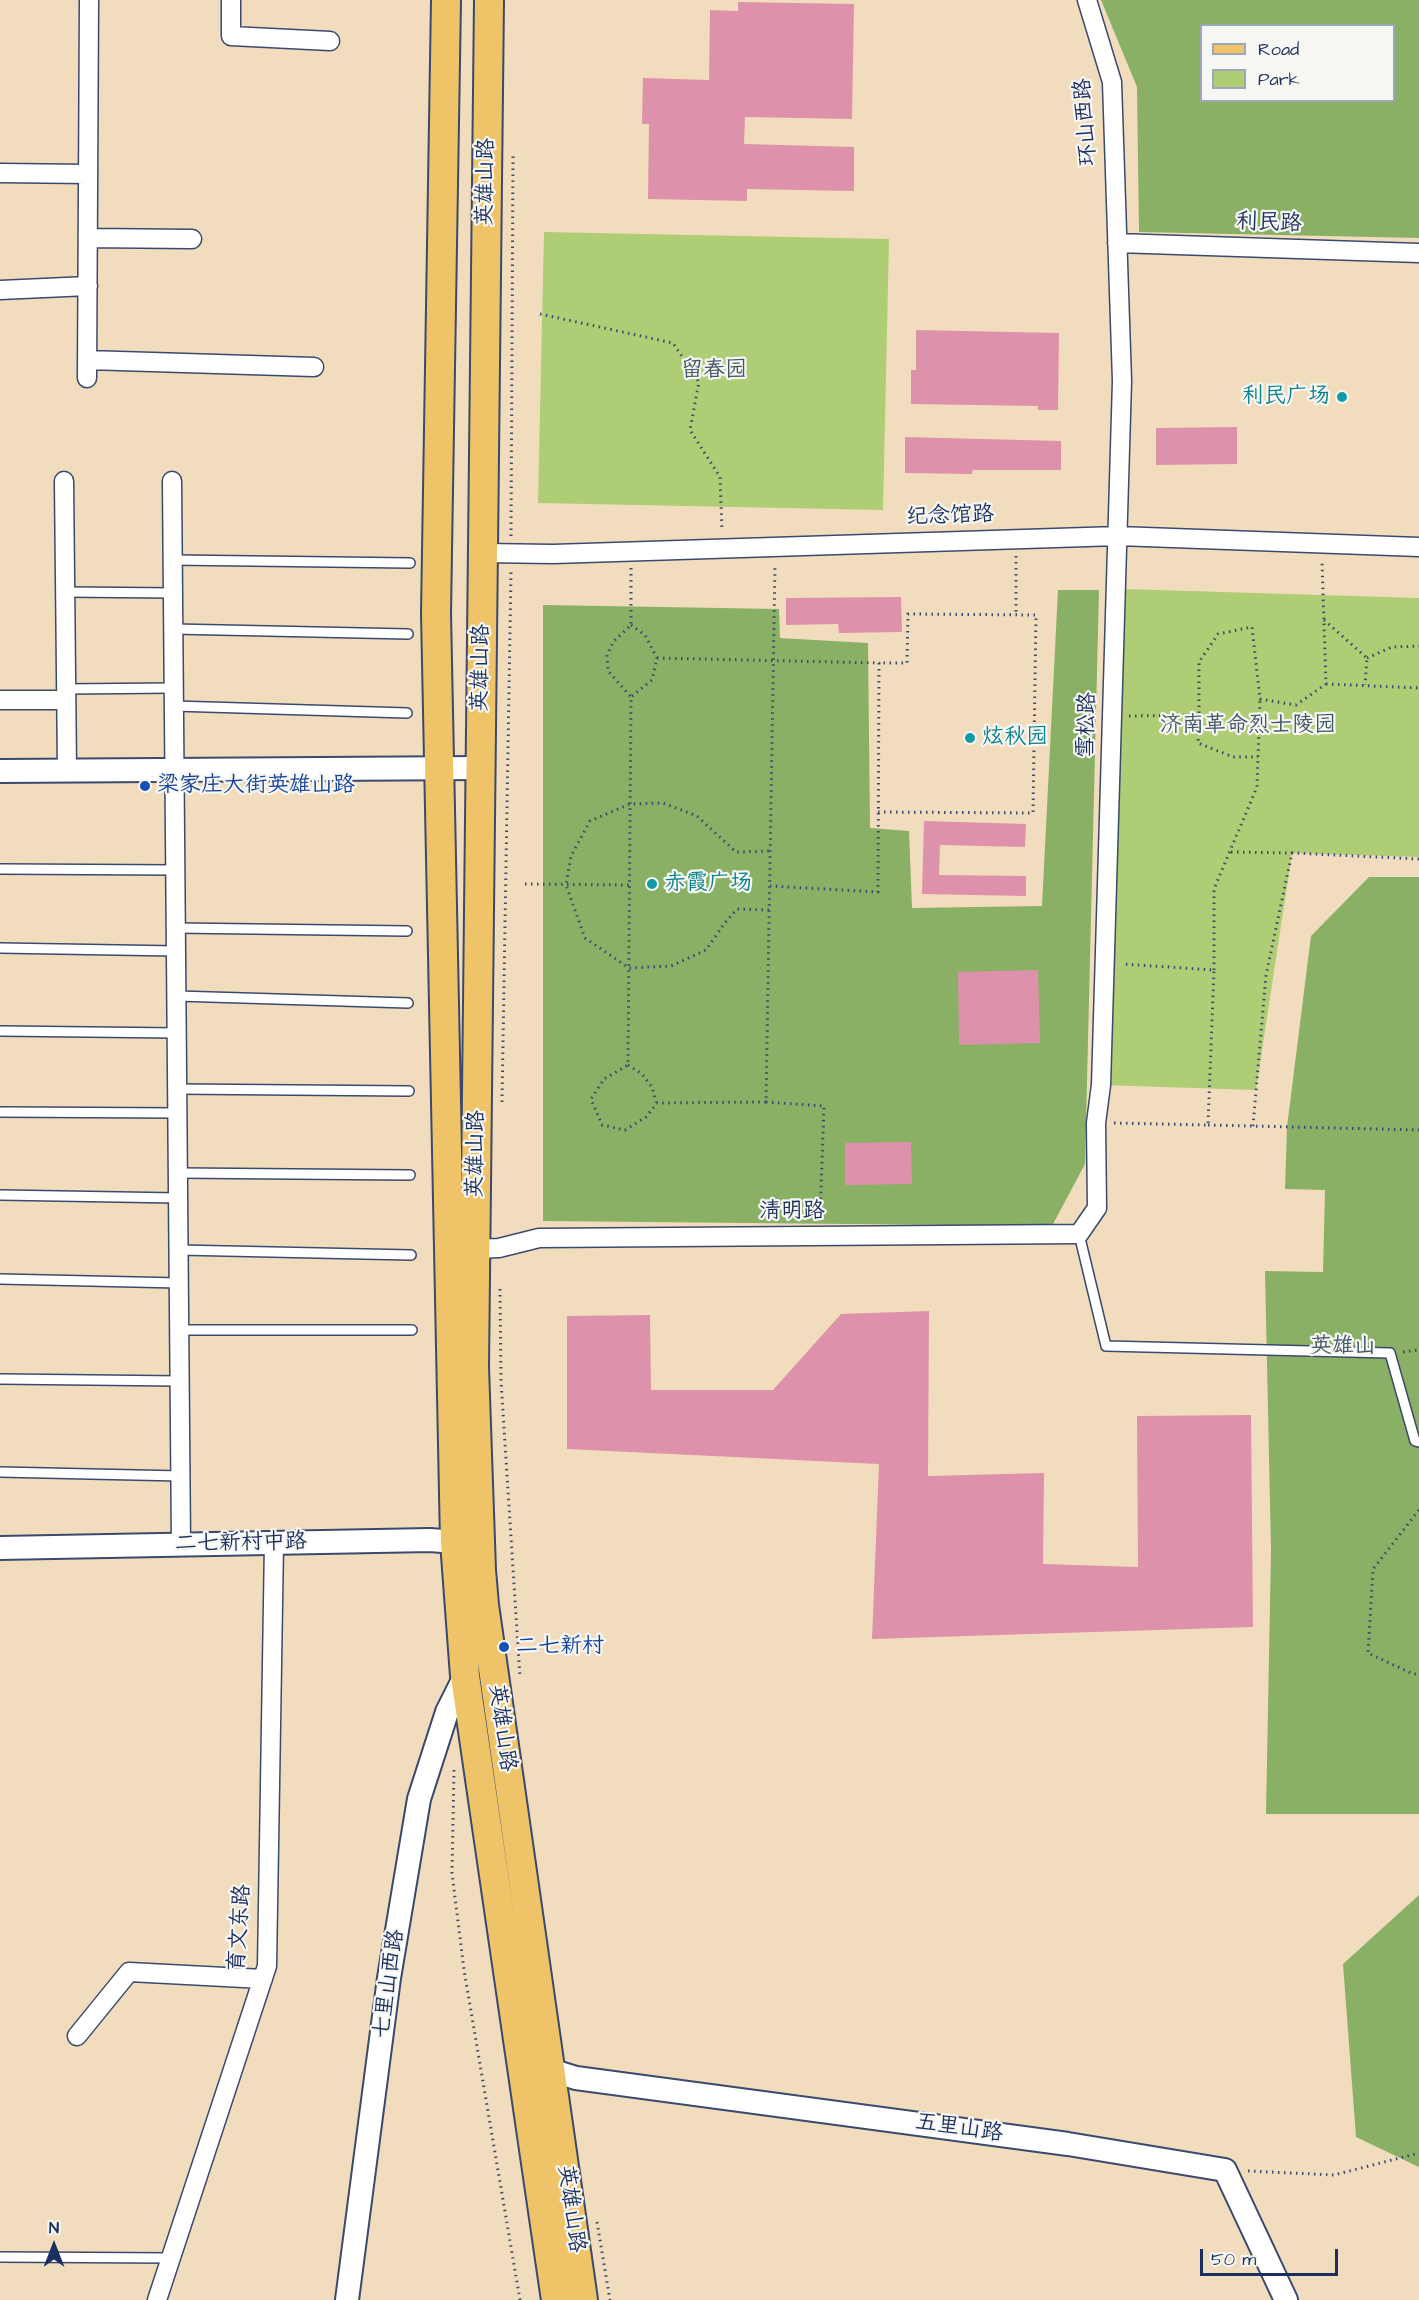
<!DOCTYPE html>
<html>
<head>
<meta charset="utf-8">
<style>
  body { margin:0 }
  #map { position:relative; width:1419px; height:2300px; overflow:hidden; background:#f1ddbe; font-family:"Architects Daughter",sans-serif }
  canvas { display:block }
  .legend { position:absolute; left:1200px; top:24px; width:195px; height:78px; box-sizing:border-box; background:#f6f6f2; border:2px solid #9ea6b7; margin:0; padding:8px 10px; list-style:none; font-size:18px; color:#1b2f5e }
  .legend li { display:flex; align-items:center; gap:12px; height:30px }
  .legend b { width:30px; border:2px solid #9ea6b7 }
  .north { position:absolute; left:24px; top:2216px; width:60px; height:60px; -webkit-text-stroke:4px #f6f6f2; paint-order:stroke; rotate:0deg; font-size:16px; font-weight:700; line-height:24px; text-align:center; color:#1b2f5e }
  .north::after { content:''; display:block; margin:auto; width:21px; height:27px; background:#1b2f5e; clip-path:polygon(50% 0,100% 100%,50% 72%,0 100%) }
  .scale { position:absolute; left:1200px; top:2249px; width:138px; height:27px; box-sizing:border-box; border:3px solid #1b2f5e; border-top:0; padding-left:8px; font-size:18px; line-height:21px; white-space:nowrap; color:#1b2f5e; -webkit-text-stroke:4px #f6f6f2; paint-order:stroke }
</style>
</head>
<body>
<div id="map">
<canvas width="1419" height="2300"></canvas>
<ul class="legend">
<li><b style="height:8px;background:#efc469"></b>Road</li>
<li><b style="height:16px;background:#aecd74"></b>Park</li>
</ul>
<div class="north">N</div>
<div class="scale">50 m</div>
</div>
<script>
const ctx = document.querySelector('canvas').getContext('2d');
ctx.lineJoin = 'round';
function fillPath(path, color) { ctx.fillStyle = color; ctx.fill(path, 'evenodd'); }
const toPath = rows => new Path2D(rows.map(r => 'M' + r).join(''));
function trace(path, color, width, dash) { ctx.strokeStyle = color; ctx.lineWidth = width; ctx.lineCap = dash ? 'butt' : 'round'; ctx.setLineDash(dash || []); ctx.stroke(path); }
function label(font, color, halo, rows, align = 'center') {
  ctx.font = font + ' "Architects Daughter","LXGW WenKai TC",sans-serif'; ctx.lineWidth = 4.5; ctx.setLineDash([]); ctx.textBaseline = 'middle'; ctx.strokeStyle = halo; ctx.fillStyle = color; for (const [text, x, y, turn = 0] of rows) {
    ctx.save(); ctx.translate(x, y); ctx.rotate((+turn || 0) * Math.PI / 180); ctx.textAlign = isNaN(turn) ? turn : align; if (halo) ctx.strokeText(text, 0, 0); ctx.fillText(text, 0, 0); ctx.restore();
  }
}
const green = toPath([
  [544,232,889,239,883,510,538,503],
  [1124,589,1419,598,1419,857,1292,853,1256,1090,1101,1085]
]);
const forest = toPath([
  [1101,0,1419,0,1419,238,1139,232,1137,87],
  [1202,26,1394,26,1394,100,1202,100],
  [1058,590,1099,590,1085,1164,1052,1226,543,1221,543,605,779,609,780,638,868,643,870,828,909,831,912,908,1042,906],
  [1369,877,1419,877,1419,1814,1266,1814,1271,1550,1265,1271,1323,1272,1325,1190,1285,1189,1287,1127,1311,936],
  [1419,1895,1419,2167,1356,2137,1343,1964]
]);
const building = toPath([
  [738,2,854,4,852,119,745,117,744,144,854,147,854,191,747,189,747,201,648,199,649,124,642,124,643,78,709,80,710,10,738,11],
  [916,330,1059,333,1058,410,1038,410,1038,406,911,404,911,370,916,370],
  [1237,427,1237,464,1156,465,1156,428],
  [905,437,1061,441,1061,470,973,470,972,474,905,473],
  [901,597,902,632,839,633,838,624,786,625,786,598],
  [924,821,1026,824,1025,847,940,845,939,875,1026,876,1026,896,922,894],
  [1038,970,1040,1043,959,1045,958,972],
  [911,1142,912,1184,845,1185,845,1143],
  [929,1311,928,1476,1044,1473,1043,1564,1138,1567,1137,1416,1251,1415,1253,1627,872,1639,879,1464,567,1449,567,1316,650,1315,651,1390,773,1390,841,1314]
]);
const path = toPath([
  [540,314,673,343,699,382,690,430,720,477,722,530],
  [511,536,513,155],
  [1016,556,1016,615],
  [631,568,631,625,613,642,607,656,608,671,631,697,628,1065,604,1079,591,1099,602,1125,625,1130,646,1117,657,1103,766,1102,775,564],
  [1324,620,1367,658,1365,685],
  [631,625,645,635,657,658,652,680,631,697],
  [657,658,879,663,878,892,770,886],
  [1367,658,1392,647,1419,646],
  [1326,684,1419,688],
  [1199,715,1198,743,1233,757,1258,757],
  [1129,716,1199,715,1199,662,1218,634,1252,627,1260,699,1296,705,1326,684,1322,562],
  [878,812,1033,813,1036,615,908,614,907,663,879,663],
  [1231,852,1292,853],
  [525,884,629,885],
  [769,910,737,909,724,924,706,950,671,966,629,968,585,938,566,885,571,856,590,821,630,804,663,803,697,816,736,852,770,851],
  [1214,970,1214,889,1257,787,1260,699],
  [628,1065,642,1074,652,1087,656,1102],
  [502,1102,511,572],
  [766,1102,824,1106,820,1218],
  [1114,1123,1208,1125,1214,970,1122,964],
  [1208,1125,1419,1130],
  [1253,1126,1266,975,1292,853,1419,859],
  [500,1289,501,1381,520,1678],
  [1403,1352,1419,1350],
  [1419,1510,1373,1569,1368,1653,1413,1674,1419,1674],
  [454,1770,452,1873,464,1970,520,2300],
  [1248,2171,1334,2175,1419,2153],
  [597,2222,610,2300]
]);
const service = toPath([
  [173,560,410,563],
  [65,592,174,593],
  [174,629,408,634],
  [66,689,174,688],
  [174,706,407,713],
  [0,869,175,870],
  [176,928,407,931],
  [0,948,176,951],
  [177,996,408,1003],
  [0,1031,177,1033],
  [177,1089,409,1091],
  [0,1112,178,1113],
  [178,1173,410,1175],
  [0,1195,178,1198],
  [1079,1234,1106,1346,1390,1353,1415,1441,1419,1442],
  [179,1250,411,1255],
  [0,1279,179,1283],
  [180,1330,412,1330],
  [0,1379,180,1381],
  [0,1472,181,1476],
  [0,2257,170,2258]
]);
const minor = toPath([
  [231,0,231,36,330,41],
  [0,173,88,174],
  [88,238,192,239],
  [1117,243,1419,253],
  [0,290,88,286],
  [87,360,314,367],
  [87,378,89,0],
  [64,481,67,770],
  [172,481,181,1545],
  [483,553,553,554,1118,536,1419,547],
  [0,700,66,700],
  [476,1249,499,1248,539,1238,1079,1234,1097,1208,1096,1123,1101,1085,1122,381,1112,82,1087,0],
  [77,2036,129,1972,263,1979],
  [157,2300,267,1966,274,1543]
]);
const tertiary = toPath([
  [0,771,481,768],
  [0,1548,430,1540,455,1542,469,1539],
  [550,2070,576,2078,1068,2144,1225,2170,1286,2300],
  [347,2300,389,1978,419,1799,447,1712,465,1676]
]);
const primary = toPath([
  [446,0,436,613,455,1542,465,1676,556,2300],
  [489,0,474,1367,481,1570,484,1605,583,2300]
]);
const markers = [
  [1342,397,6,"#0f9aa8"],
  [970,738,6,"#0f9aa8"],
  [145,786,6,"#1a4fb4"],
  [652,884,6,"#0f9aa8"],
  [504,1647,6,"#1a4fb4"]
];
const streetNames = [
  ["环山西路",1087,122,-94],
  ["英雄山路",487,182,-89],
  ["利民路",1269,224,2],
  ["纪念馆路",950,517,-2],
  ["英雄山路",482,668,-89],
  ["雪松路",1088,725,-88],
  ["英雄山路",477,1154,-89],
  ["清明路",792,1212],
  ["二七新村中路",241,1544,-1],
  ["英雄山路",501,1728,82],
  ["育文东路",241,1928,-86],
  ["七里山西路",390,1984,-82],
  ["五里山路",959,2129,8],
  ["英雄山路",570,2209,82]
];
const parkNames = [
  ["留春园",714,371],
  ["济南革命烈士陵园",1248,726],
  ["英雄山",1343,1347]
];
const cultureNames = [
  ["利民广场",1330,397,"right"],
  ["炫秋园",982,738],
  ["赤霞广场",664,884]
];
const transitNames = [
  ["梁家庄大街英雄山路",157,786],
  ["二七新村",516,1647]
];
fillPath(green, '#aecd74');
fillPath(forest, '#8ab066');
fillPath(building, '#de91aa');
trace(service, '#3b496c', 12);
trace(minor, '#3b496c', 21);
trace(tertiary, '#3b496c', 26);
trace(primary, '#3b496c', 32);
trace(path, '#3b496c', 3, [1.5, 4.5]);
trace(service, '#fff', 9);
trace(minor, '#fff', 18);
trace(tertiary, '#fff', 22);
trace(primary, '#efc469', 28);
for (const [x, y, r, color] of markers) { const dot = new Path2D(); dot.arc(x, y, r, 0, 2 * Math.PI); ctx.fillStyle = color; ctx.fill(dot); trace(dot, '#f6f6f2', 2); }
label('22px', '#1b2f5e', '#f6f6f2', streetNames);
label('22px', '#405664', '#f6f6f2', parkNames);
label('22px', '#0d838f', '#f6f6f2', cultureNames, 'left');
label('22px', '#164399', '#f6f6f2', transitNames, 'left');
</script>
</body>
</html>
